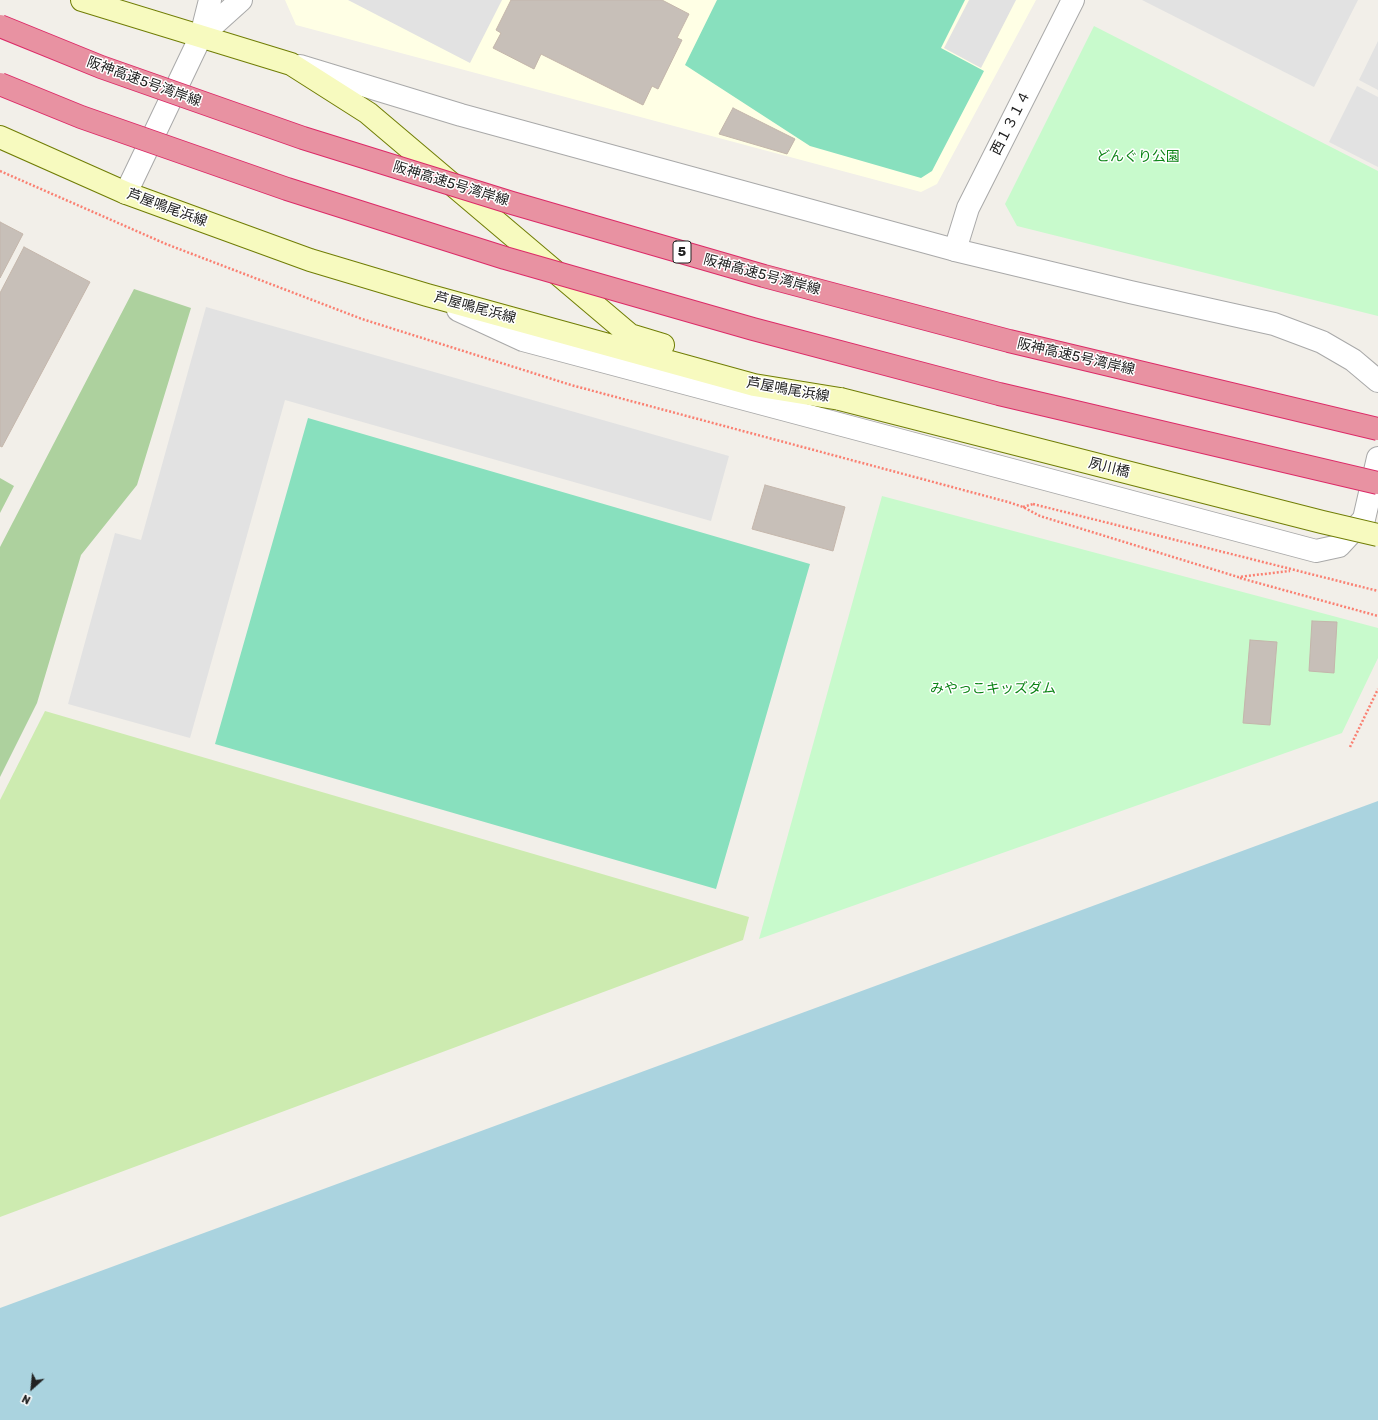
<!DOCTYPE html>
<html>
<head>
<meta charset="utf-8">
<style>
  body { margin:0 }
  #map { position:relative; width:1378px; height:1420px; overflow:hidden; background:#f2efe9; font-family:Rubik,sans-serif }
  canvas { display:block }
  .north { position:absolute; left:12px; top:1368px; width:40px; height:40px; -webkit-text-stroke:3px #fff; paint-order:stroke; rotate:207deg; font-size:11px; font-weight:700; line-height:16px; text-align:center; color:#222 }
  .north::after { content:''; display:block; margin:auto; width:14px; height:18px; background:#222; clip-path:polygon(50% 0,100% 100%,50% 72%,0 100%) }
</style>
</head>
<body>
<div id="map">
<canvas width="1378" height="1420"></canvas>
<div class="north">N</div>
</div>
<script>
const ctx = document.querySelector('canvas').getContext('2d');
ctx.lineJoin = 'round';
function fillPath(path, color) { ctx.fillStyle = color; ctx.fill(path, 'evenodd'); }
const toPath = rows => new Path2D(rows.map(r => 'M' + r).join(''));
function trace(path, color, width, dash) { ctx.strokeStyle = color; ctx.lineWidth = width; ctx.lineCap = dash ? 'butt' : 'round'; ctx.setLineDash(dash || []); ctx.stroke(path); }
function label(font, color, halo, rows, align = 'center') {
  ctx.font = font + ' Rubik,"Noto Sans JP",sans-serif'; ctx.lineWidth = 3; ctx.setLineDash([]); ctx.textBaseline = 'middle'; ctx.strokeStyle = halo; ctx.fillStyle = color; for (const [text, x, y, turn = 0] of rows) {
    ctx.save(); ctx.translate(x, y); ctx.rotate((+turn || 0) * Math.PI / 180); ctx.textAlign = isNaN(turn) ? turn : align; if (halo) ctx.strokeText(text, 0, 0); ctx.fillText(text, 0, 0); ctx.restore();
  }
}
const education = toPath([
  [285,0,1036,0,937,184,921,192,296,25]
]);
const grass = toPath([
  [45,711,749,917,743,940,0,1217,0,800]
]);
const forest = toPath([
  [134,289,191,308,137,485,81,555,37,703,0,777,0,547],
  [0,478,14,486,0,513]
]);
const park = toPath([
  [1094,26,1378,171,1378,316,1017,226,1005,204],
  [882,496,1378,628,1378,658,1342,733,759,939]
]);
const pitch = toPath([
  [717,0,965,0,941,48,984,71,932,171,921,178,810,146,685,65],
  [308,418,810,564,716,889,215,744]
]);
const parking = toPath([
  [348,0,502,0,470,63],
  [969,0,1016,0,981,68,944,48],
  [1142,0,1358,0,1314,87],
  [1378,41,1378,90,1359,80],
  [1357,86,1378,97,1378,167,1329,142],
  [206,307,729,456,711,521,285,400,190,738,68,704,115,533,141,540]
]);
const water = toPath([
  [1378,801,1378,1420,0,1420,0,1308]
]);
const building = toPath([
  [511,0,662,0,689,14,677,38,682,40,658,89,652,86,643,105,541,54,534,69,493,48,501,33,496,30,511,0],
  [733,108,795,139,787,154,719,134,733,108],
  [0,222,23,234,0,278,0,222],
  [24,247,90,282,2,447,0,446,0,293,24,247],
  [765,485,845,507,833,551,752,529,765,485],
  [1312,621,1337,622,1334,673,1309,671,1312,621],
  [1250,640,1277,642,1270,725,1243,723,1250,640]
]);
const path = toPath([
  [0,171,166,244,362,319,571,385,1008,502,1023,507,1040,516,1238,577,1290,571],
  [1023,507,1033,504],
  [1240,578,1378,616],
  [1350,747,1378,689]
]);
const minor = toPath([
  [300,66,461,115,955,250,1130,292,1274,324,1322,342,1353,360,1378,381],
  [126,193,201,36],
  [458,310,523,340,1316,551,1339,546,1364,519,1378,458]
]);
const tertiary = toPath([
  [201,36,241,0],
  [201,36,210,0],
  [955,250,968,208,1073,0]
]);
const secondary = toPath([
  [82,0,291,64,368,113,630,335,663,345],
  [0,137,126,193,310,260,427,295,754,385,840,399]
]);
const pathBridge = toPath([
  [1033,504,1378,591]
]);
const secondaryBridge = toPath([
  [840,399,1322,522,1378,535]
]);
const motorwayBridge = toPath([
  [0,26,101,67,303,138,512,203,764,276,1009,341,1378,429],
  [0,84,81,117,287,189,505,258,753,329,999,394,1378,483]
]);
const shields = [
  [682,252,18]
];
const shieldNames = [
  ["5",682,252]
];
const streetNames = [
  ["阪神高速5号湾岸線",144,82,20],
  ["西１３１４",1011,123,-63],
  ["阪神高速5号湾岸線",451,184,17],
  ["芦屋鳴尾浜線",167,208,20],
  ["阪神高速5号湾岸線",762,275,15],
  ["芦屋鳴尾浜線",475,308,15],
  ["阪神高速5号湾岸線",1076,357,13],
  ["芦屋鳴尾浜線",788,390,10],
  ["夙川橋",1109,468,14]
];
const parkNames = [
  ["どんぐり公園",1138,157],
  ["みやっこキッズダム",993,689]
];
fillPath(education, '#ffffe5');
fillPath(grass, '#cdebb0');
fillPath(forest, '#add19e');
fillPath(park, '#c8facc');
fillPath(pitch, '#88e0be');
fillPath(parking, '#e2e2e2');
fillPath(water, '#aad3df');
fillPath(building, '#c7bfb8');
trace(building, '#c4b6ab', 1);
trace(minor, '#a9a9a9', 24);
trace(tertiary, '#a9a9a9', 24);
trace(secondary, '#707d05', 24);
trace(path, '#fa8072', 2.5, [2, 2]);
trace(minor, '#fff', 22);
trace(tertiary, '#fff', 22);
trace(secondary, '#f7fabf', 22);
trace(secondaryBridge, '#707d05', 24, []);
trace(motorwayBridge, '#dc2a67', 24, []);
trace(pathBridge, '#fa8072', 2.5, [2, 2]);
trace(secondaryBridge, '#f7fabf', 22);
trace(motorwayBridge, '#e892a2', 22);
for (const [x, y, w] of shields) { const box = new Path2D(); box.roundRect(x - w / 2, y - 11, w, 22, 3); ctx.fillStyle = '#fff'; ctx.fill(box); trace(box, '#222', 1); }
label('bold 13px', '#222', null, shieldNames);
label('14px', '#222', '#fff', streetNames);
label('14px', '#0c8416', '#fff', parkNames);
</script>
</body>
</html>
